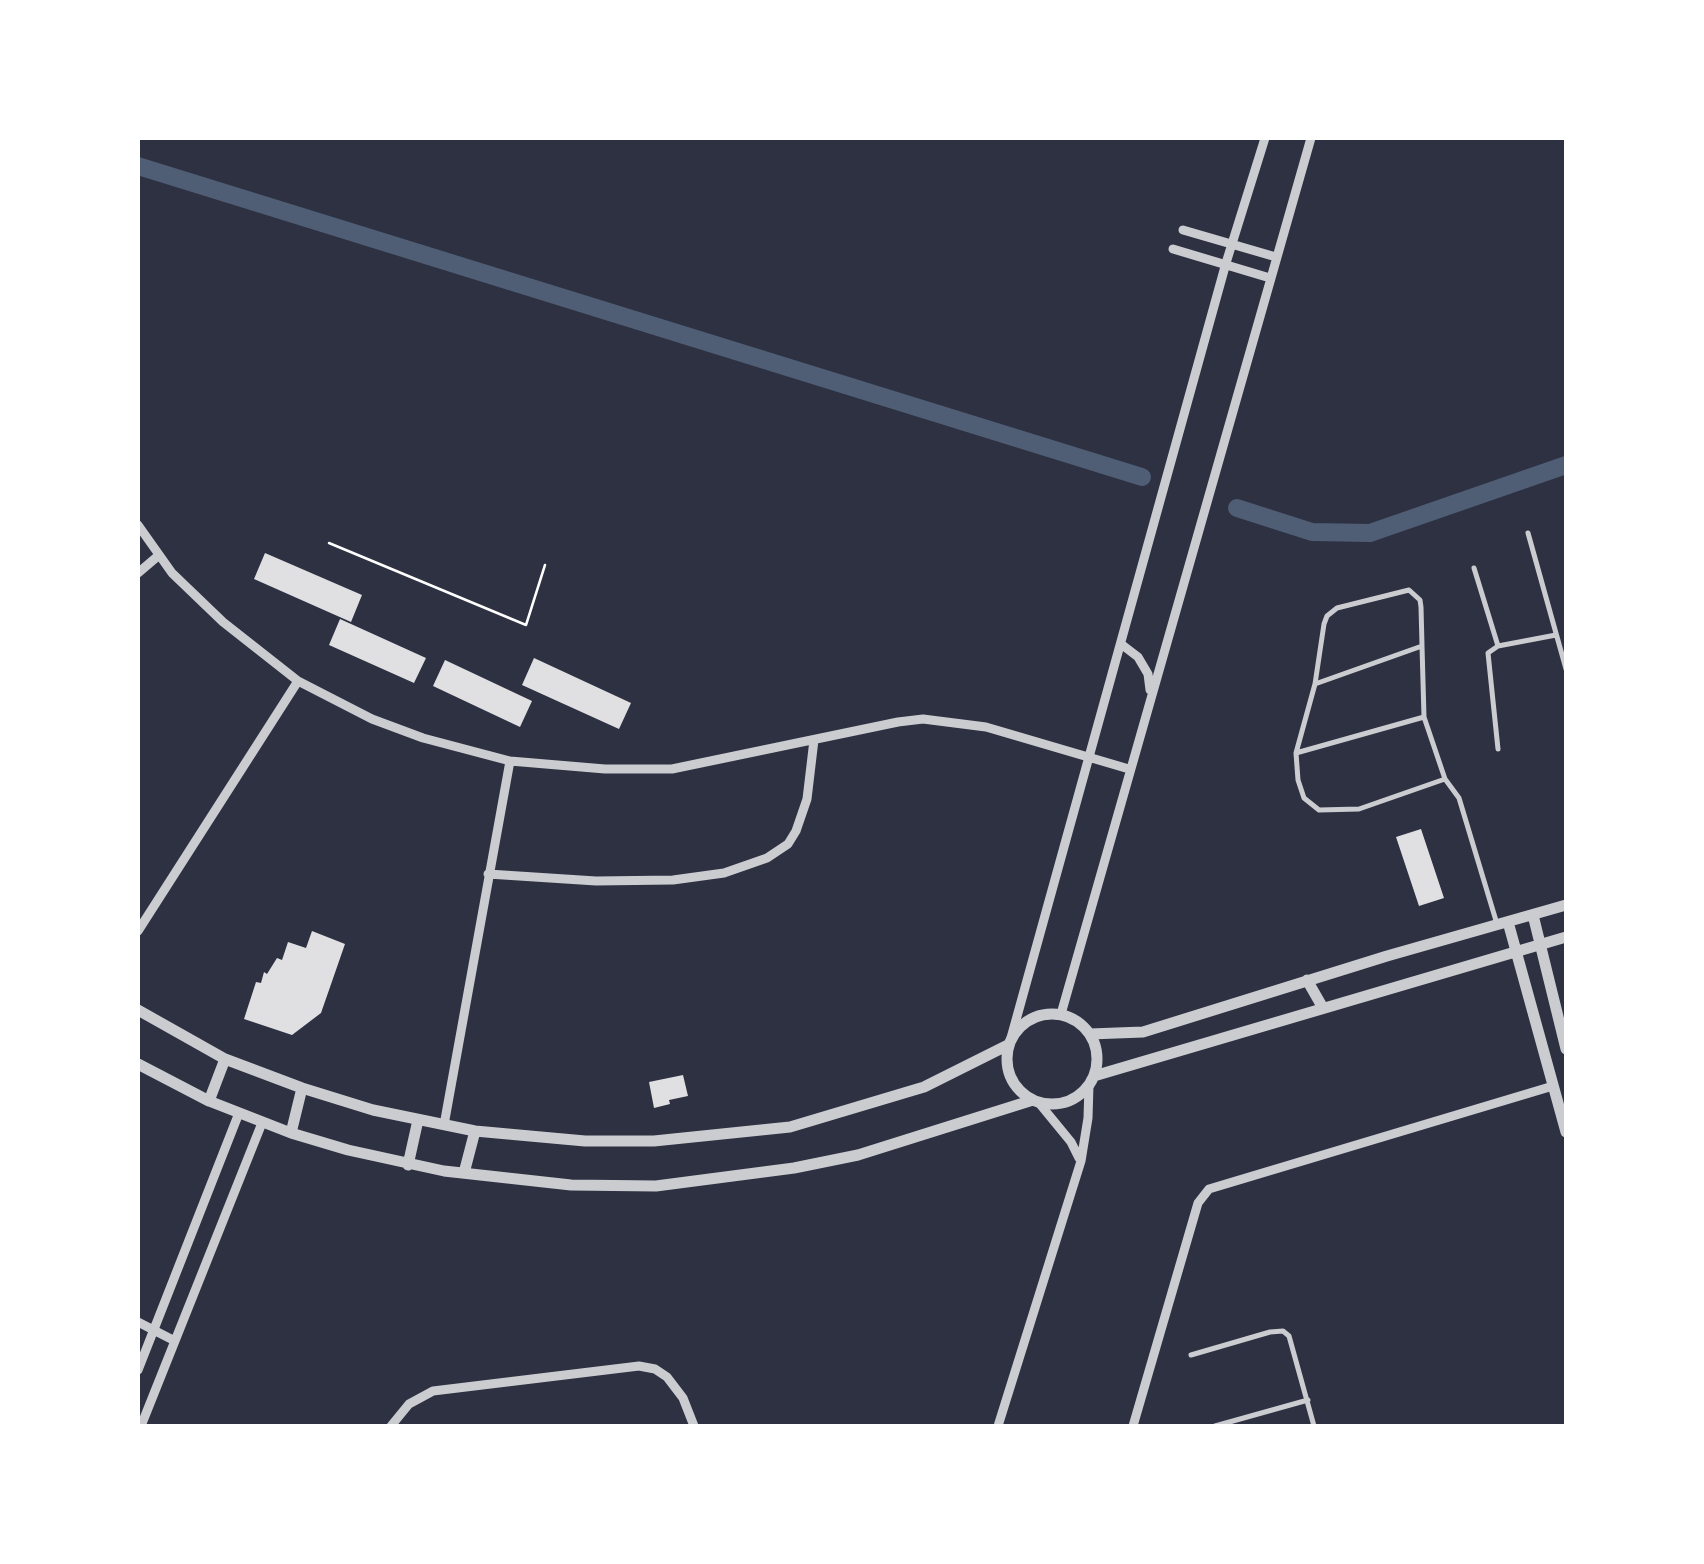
<!DOCTYPE html>
<html>
<head>
<meta charset="utf-8">
<style>
  body { margin:0 }
  #map { position:relative; width:1704px; height:1564px; overflow:hidden; background:#2d3142; font-family:"Crimson Pro",serif }
  canvas { display:block }
  .frame { position:absolute; inset:0; border:140px solid #fff; pointer-events:none }
</style>
</head>
<body>
<div id="map">
<canvas width="1704" height="1564"></canvas>
<div class="frame"></div>
</div>
<script>
const ctx = document.querySelector('canvas').getContext('2d');
ctx.lineJoin = 'round';
const toPath = rows => new Path2D(rows.map(r => 'M' + r).join(''));
function trace(path, color, width, dash) { ctx.strokeStyle = color; ctx.lineWidth = width; ctx.lineCap = dash ? 'butt' : 'round'; ctx.setLineDash(dash || []); ctx.stroke(path); }
function fillPath(path, color) { ctx.fillStyle = color; ctx.fill(path, 'evenodd'); }
const canal = toPath([
  [138,166,1142,477],
  [1237,508,1312,532,1370,533,1566,465]
]);
const building = toPath([
  [265,553,362,595,351,622,254,579],
  [340,619,426,658,414,683,329,645],
  [534,658,631,703,619,729,522,685],
  [445,660,532,701,520,727,433,686],
  [1421,829,1444,898,1419,906,1396,837],
  [312,931,345,944,321,1013,292,1035,244,1019,256,982,261,983,264,972,267,974,277,958,282,960,288,942,306,948],
  [683,1075,688,1096,669,1100,670,1104,654,1108,649,1082]
]);
const path = toPath([
  [329,543,526,625,545,565]
]);
const service = toPath([
  [1528,533,1566,669],
  [1474,568,1498,646],
  [1315,684,1324,624,1327,616,1337,608,1409,590,1420,600,1421,607,1422,645],
  [1498,749,1488,653,1498,646,1556,635],
  [1296,753,1315,684,1422,646,1424,717],
  [1445,779,1359,809,1319,810,1304,798,1298,780,1296,753,1424,717,1445,779,1459,798,1497,924],
  [1191,1355,1270,1332,1283,1331,1289,1336,1314,1426],
  [1215,1426,1308,1400]
]);
const minor = toPath([
  [1183,230,1276,257],
  [1173,249,1270,278],
  [138,525,172,573,223,622,298,681,372,719,423,738,510,761,605,769,672,769,898,722,923,719,986,727,1129,769],
  [138,573,158,556],
  [1121,644,1138,657,1148,674,1150,690],
  [488,874,596,881,673,880,724,873,767,858,788,844,796,831,807,799,814,740],
  [138,931,298,681],
  [1061,1014,1311,138],
  [1011,1038,1226,263,1265,138],
  [1039,1103,1071,1142,1079,1158],
  [444,1125,510,761],
  [138,1322,173,1340],
  [138,1370,239,1113],
  [141,1426,262,1123],
  [391,1426,409,1404,433,1391,639,1366,655,1369,667,1377,683,1398,694,1426],
  [998,1426,1081,1161,1088,1118,1089,1085],
  [1133,1426,1198,1203,1209,1189,1553,1086]
]);
const tertiary = toPath([
  [1533,915,1566,1049],
  [1508,922,1566,1132],
  [1307,980,1323,1008],
  [138,1010,225,1059,302,1088,373,1110,475,1131,585,1141,654,1141,790,1127,924,1087,1008,1045],
  '1007 1059a45 45 0 1 1 90 0a45 45 0 1 1-90 0Z',
  [1090,1034,1143,1032,1387,956,1566,905],
  [138,1064,209,1101,291,1133,348,1150,444,1171,571,1185,656,1186,794,1168,858,1155,1033,1100],
  [1094,1076,1566,937],
  [209,1101,225,1059],
  [291,1133,302,1088],
  [408,1165,418,1120],
  [464,1173,475,1131]
]);
trace(canal, '#4f5d75', 18);
fillPath(building, '#e0e0e3');
trace(path, '#fff', 2.5);
trace(service, '#caccd0', 5);
trace(minor, '#caccd0', 9);
trace(tertiary, '#caccd0', 11);
</script>
</body>
</html>
